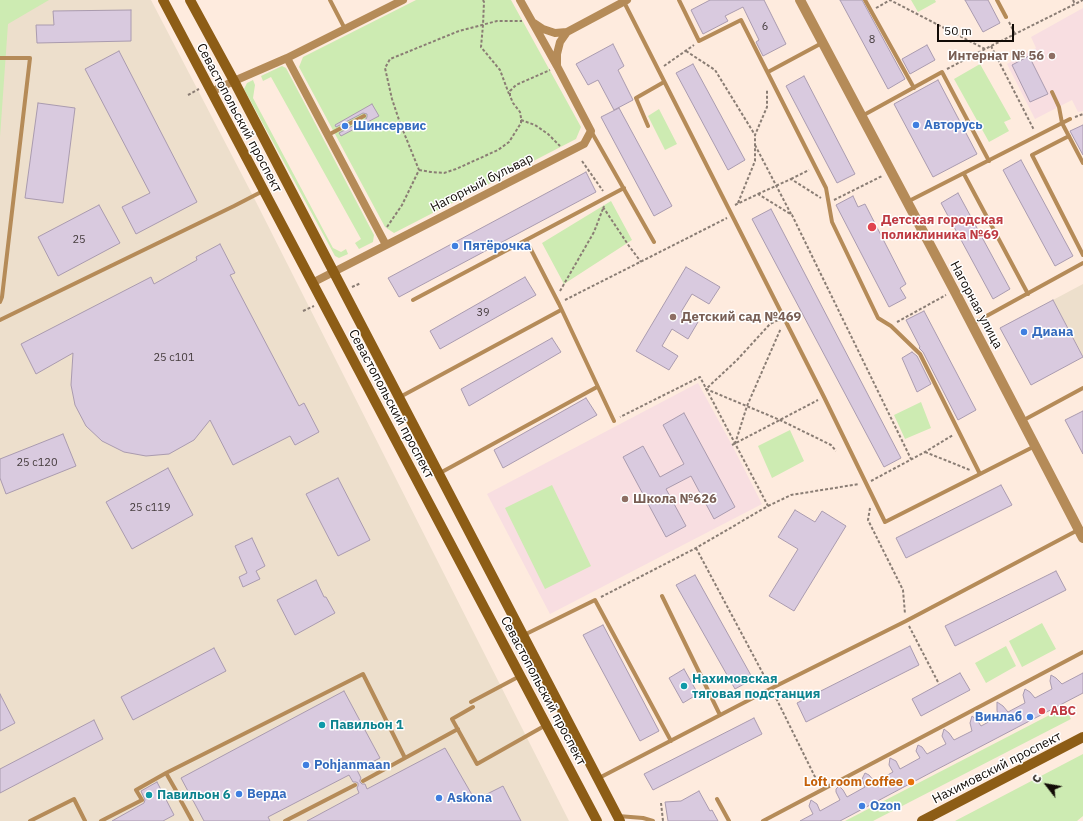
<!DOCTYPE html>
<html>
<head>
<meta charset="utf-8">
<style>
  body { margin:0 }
  #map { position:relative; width:1083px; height:821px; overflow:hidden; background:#feebde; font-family:"IBM Plex Sans",sans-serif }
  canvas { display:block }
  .north { position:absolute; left:1027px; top:765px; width:40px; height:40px; -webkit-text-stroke:3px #fff; paint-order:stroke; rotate:301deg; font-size:11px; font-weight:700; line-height:16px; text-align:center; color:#120b06 }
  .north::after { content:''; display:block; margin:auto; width:14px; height:18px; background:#120b06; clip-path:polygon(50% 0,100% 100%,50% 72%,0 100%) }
  .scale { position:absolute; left:937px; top:24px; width:77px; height:18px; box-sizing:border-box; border:2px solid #120b06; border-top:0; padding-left:5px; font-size:12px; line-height:14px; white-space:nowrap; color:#120b06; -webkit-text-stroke:3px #fff; paint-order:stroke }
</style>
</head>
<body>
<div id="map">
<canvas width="1083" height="821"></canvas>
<div class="north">С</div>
<div class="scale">50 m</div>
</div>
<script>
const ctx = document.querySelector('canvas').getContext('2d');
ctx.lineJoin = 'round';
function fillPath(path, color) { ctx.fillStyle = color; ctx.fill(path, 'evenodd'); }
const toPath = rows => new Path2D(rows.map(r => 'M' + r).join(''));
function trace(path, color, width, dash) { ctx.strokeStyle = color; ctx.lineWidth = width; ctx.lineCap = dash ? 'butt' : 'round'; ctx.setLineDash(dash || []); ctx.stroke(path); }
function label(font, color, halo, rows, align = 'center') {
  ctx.font = font + ' "IBM Plex Sans",sans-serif'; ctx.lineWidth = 3; ctx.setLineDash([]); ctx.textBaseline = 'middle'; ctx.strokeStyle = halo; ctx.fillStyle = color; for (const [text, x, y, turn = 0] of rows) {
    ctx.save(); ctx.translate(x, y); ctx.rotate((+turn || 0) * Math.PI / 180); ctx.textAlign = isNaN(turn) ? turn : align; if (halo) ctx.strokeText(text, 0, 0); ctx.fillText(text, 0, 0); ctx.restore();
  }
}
const industrial = toPath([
  [0,0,151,0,253,196,569,821,0,821],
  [1083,284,1083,356,1053,300]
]);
const education = toPath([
  [1083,8,1083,111,1078,112,1072,100,1035,119,1007,64,1036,48,1031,37],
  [698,383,732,445,762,504,550,614,487,494]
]);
const green = toPath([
  [0,0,49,0,8,24,0,137],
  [416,0,511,0,581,127,576,139,394,233,385,227,299,67,303,57],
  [911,0,935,0,936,2,918,12],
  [980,64,1011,119,1004,122,1009,131,989,142,954,79],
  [282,66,286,68,374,235,373,242,359,249,355,243,361,239,271,77,263,81,261,76],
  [253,80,255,85,253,98,333,248,341,252,346,249,348,254,339,258,335,256,244,89,247,83],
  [659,109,677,144,665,150,648,116],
  [611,201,632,240,564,284,542,243],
  [921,402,931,428,905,439,894,415],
  [790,430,804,461,772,478,758,446],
  [552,485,591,566,545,589,505,508],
  [1042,623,1056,649,1022,667,1009,641],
  [1006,646,1016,666,986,683,975,663],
  [1065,707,1071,719,873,821,845,821],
  [1083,754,1083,816,1077,821,955,821]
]);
const building = toPath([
  [710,0,764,0,786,44,763,56,756,42,759,40,743,7,725,16,728,21,703,34,691,10,710,0],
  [840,0,862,0,905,79,888,89,840,0],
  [965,0,988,0,1000,23,983,32,965,0],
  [131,10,131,41,37,43,36,25,54,25,53,11,131,10],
  [613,44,624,66,618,70,633,100,614,110,598,80,588,85,576,64,613,44],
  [927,45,935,60,910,74,902,59,927,45],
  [119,51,197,202,136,234,122,207,150,193,85,69,119,51],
  [1029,56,1048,94,1030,102,1012,65,1029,56],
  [693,64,745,160,728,170,676,73,693,64],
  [804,76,855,174,837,183,786,86,804,76],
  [938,80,977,154,933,177,894,104,938,80],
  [38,103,75,108,63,203,25,198,38,103],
  [372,104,379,116,341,136,339,133,366,119,367,117,367,114,363,113,336,127,335,125,372,104],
  [619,108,672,206,654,216,601,117,619,108],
  [1083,125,1083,155,1070,131,1083,125],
  [1021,160,1073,256,1055,266,1003,170,1021,160],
  [586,172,596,192,399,297,388,278,586,172],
  [958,193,1010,289,993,299,941,203,958,193],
  [853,196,858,207,865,204,906,284,900,288,906,298,889,307,836,205,853,196],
  [99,205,120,243,58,276,38,237,99,205],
  [771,209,901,458,884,467,752,219,771,209],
  [220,244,235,273,230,275,299,406,304,403,319,432,295,445,290,436,233,465,210,420,194,440,169,454,146,456,124,452,102,441,86,426,75,405,71,385,73,353,36,374,21,344,151,277,154,284,197,260,196,257,220,244],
  [686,267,720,287,709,304,692,294,681,312,698,322,688,339,672,329,662,346,678,356,669,370,636,351,686,267],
  [525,277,536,295,440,349,430,331,525,277],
  [1053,300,1083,357,1031,385,1000,328,1053,300],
  [924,311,976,410,958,420,923,352,919,348,920,347,906,320,924,311],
  [552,338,561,352,469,406,461,389,552,338],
  [912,352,917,356,931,384,917,392,902,358,912,352],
  [586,398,597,415,503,468,494,450,586,398],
  [1083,411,1083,454,1065,420,1083,411],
  [684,413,735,507,714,519,691,476,666,489,686,526,666,537,623,457,643,446,660,477,684,464,663,425,684,413],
  [63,434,76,466,6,494,0,478,0,459,63,434],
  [168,468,193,515,132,549,106,502,168,468],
  [338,478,370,540,338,556,306,494,338,478],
  [1001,485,1012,505,906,558,896,538,1001,485],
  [795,510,815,522,822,511,846,526,794,611,769,596,798,549,778,537,795,510],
  [252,538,265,566,256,571,260,579,243,587,239,577,247,573,235,546,252,538],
  [1056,571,1066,590,955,646,945,626,1056,571],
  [695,575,753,679,735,689,676,585,695,575],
  [316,580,324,597,326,597,335,613,295,635,277,600,316,580],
  [603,625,659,731,640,741,583,635,603,625],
  [910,646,919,665,806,722,797,703,910,646],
  [214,648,226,671,133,720,121,697,214,648],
  [684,669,698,694,683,703,669,678,684,669],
  [960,673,970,690,921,716,912,699,960,673],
  [1083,673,1083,693,932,772,840,821,800,821,813,814,809,806,811,800,817,804,820,811,840,800,836,792,836,789,839,786,843,790,847,797,865,787,862,779,865,773,869,775,875,782,893,772,889,765,890,758,896,761,900,769,920,758,916,751,918,745,922,747,927,754,946,744,942,736,944,729,949,733,954,740,972,731,970,723,972,716,977,720,981,726,998,717,997,710,997,702,1003,706,1008,712,1025,703,1023,695,1025,689,1030,692,1035,698,1052,689,1050,681,1051,675,1056,678,1062,684,1083,673],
  [344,691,380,758,357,770,361,778,360,780,360,782,362,784,365,784,367,789,445,748,475,800,503,786,521,821,307,821,359,793,357,788,358,786,358,783,356,782,353,782,349,775,268,817,270,821,204,821,181,778,344,691],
  [0,694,15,723,0,731,0,694],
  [754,718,762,734,653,790,644,774,754,718],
  [94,720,103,739,0,793,0,769,94,720],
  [157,782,174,815,163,821,112,821,144,803,145,800,141,791,157,782],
  [699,791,710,811,712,810,718,821,668,821,665,802,681,801,699,791]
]);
const path = toPath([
  [483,0,484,2,483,25,481,47,500,70,509,94],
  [1073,0,1075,4],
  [876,8,890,0,985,49],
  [1009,22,1015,34],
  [991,46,1034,130],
  [686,51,715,70,755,135],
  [664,66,694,45],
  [947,69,985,49,1083,0],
  [188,95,199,89],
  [1075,117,1083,114],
  [521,120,535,125,548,134,560,146],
  [755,145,791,214],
  [582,161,603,191],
  [419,170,431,172,444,173,456,169,498,150,509,142,521,123,521,118,520,112,513,103,510,96,510,91,516,85,550,70],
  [791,179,809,170],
  [758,194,791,179,821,198],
  [834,200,882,176],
  [738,203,755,161,755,135,767,107,767,89],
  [735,205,758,194,792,215,911,459],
  [603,207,629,246,641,262],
  [387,227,402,205,419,170,400,123,392,99,385,68,390,59,459,31,497,21,522,21],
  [352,287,361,283],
  [560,291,594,232,604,206],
  [565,300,727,218],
  [303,311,314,306],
  [778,320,770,324,737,360,706,389,780,420,831,445,836,451],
  [897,322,946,295],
  [735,444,747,406,781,328],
  [732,445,818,400],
  [925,452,970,470],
  [871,481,925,452,953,435],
  [768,506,791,495,859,484],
  [870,508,868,520,903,590,905,614],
  [696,548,768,683],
  [601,597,696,548,768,506,700,377,620,417],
  [909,626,939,684],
  [774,694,819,785],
  [661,803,663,821]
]);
const service = toPath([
  [330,0,345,29],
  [679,0,699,41,741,20,826,188,832,222,878,318,891,326,920,354,980,474,1035,446],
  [865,0,914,88],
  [997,0,1006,17],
  [624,2,824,397,885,522,980,474],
  [0,58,30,58,2,297,0,302],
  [768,72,822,43],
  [1052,92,1059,107,1062,123,1083,163],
  [862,116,942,72,989,161],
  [648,126,636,98,664,82],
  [591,131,654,242],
  [328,135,364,116],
  [1069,136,1032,155,1083,255],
  [964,174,1028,294],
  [907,202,1070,119],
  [526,240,559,304,614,421],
  [413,300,624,188],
  [0,320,234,206,263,191],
  [972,324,1083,263],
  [400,397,561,310],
  [1022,421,1083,388],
  [440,473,597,387],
  [662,596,720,715],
  [524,635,595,600,671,741],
  [471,702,520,676],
  [473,707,452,719,477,764,546,725],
  [405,758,458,729],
  [599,778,776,686,906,621,1078,530],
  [178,794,166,773,363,674,405,758,363,781],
  [180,799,192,821],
  [717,799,729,821],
  [618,816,643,818,653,821],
  [30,821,74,799,85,821],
  [101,821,142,800,136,790,166,773],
  [285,821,355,785],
  [763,821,1083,652]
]);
const minor = toPath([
  [534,23,543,29,555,33,567,32,627,0],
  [287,58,386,245],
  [557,65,557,54,560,42,567,32],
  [211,92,234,81,287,58,403,0],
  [312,283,584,144,591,131,557,66,520,0]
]);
const tertiary = toPath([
  [800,0,954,290,1083,538]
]);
const secondary = toPath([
  [163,0,597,821],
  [190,0,234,81,620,821],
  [922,821,1083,737]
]);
const markers = [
  [1052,56,4,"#8d6e63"],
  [916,125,4,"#3f7fe0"],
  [345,126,4,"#3f7fe0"],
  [872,227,5,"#e0444e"],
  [455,246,4,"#3f7fe0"],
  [673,317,4,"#8d6e63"],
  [1024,332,4,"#3f7fe0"],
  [625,499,4,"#8d6e63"],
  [684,686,4,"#0f9aa8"],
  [1042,711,4,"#e0444e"],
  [1030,717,4,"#3f7fe0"],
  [322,725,4,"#0f9aa8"],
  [306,765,4,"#3f7fe0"],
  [911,782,4,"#e8710a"],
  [239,794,4,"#3f7fe0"],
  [149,795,4,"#0f9aa8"],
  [439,798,4,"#3f7fe0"],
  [862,806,4,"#3f7fe0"]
];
const numberNames = [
  ["6",765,27],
  ["8",872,40],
  ["25",79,240],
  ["39",483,313],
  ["25 с101",174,358],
  ["25 с120",37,463],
  ["25 с119",150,508]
];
const educationNames = [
  ["Интернат № 56",1044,56,"right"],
  ["Детский сад №469",681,317],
  ["Школа №626",633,499]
];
const streetNames = [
  ["Севастопольский проспект",239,118,62],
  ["Нагорный бульвар",482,183,-27],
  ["Нагорная улица",976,305,62],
  ["Севастопольский проспект",391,404,62],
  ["Севастопольский проспект",543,691,62],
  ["Нахимовский проспект",997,768,-27]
];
const shopNames = [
  ["Авторусь",924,125],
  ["Шинсервис",353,126],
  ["Пятёрочка",463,246],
  ["Диана",1032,332],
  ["Винлаб",1022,717,"right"],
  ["Pohjanmaan",314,765],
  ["Верда",247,794],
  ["Askona",447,798],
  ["Ozon",870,806]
];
const healthNames = [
  ["Детская городская",881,220],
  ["поликлиника №69",881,235],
  ["ABC",1050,711]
];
const cultureNames = [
  ["Нахимовская",692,679],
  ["тяговая подстанция",692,694],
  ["Павильон 1",330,725],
  ["Павильон 6",157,795]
];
const foodNames = [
  ["Loft room coffee",903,782]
];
fillPath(industrial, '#eddfcc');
fillPath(education, '#f8dee1');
fillPath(green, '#cdebb2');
fillPath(building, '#d9cadf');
trace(building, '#aa9baf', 1);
trace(path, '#8a7d74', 2, [3, 2]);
trace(service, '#b58b58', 4);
trace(minor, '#b58b58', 8);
trace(tertiary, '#b58b58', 10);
trace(secondary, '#8d5d16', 10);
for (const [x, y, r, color] of markers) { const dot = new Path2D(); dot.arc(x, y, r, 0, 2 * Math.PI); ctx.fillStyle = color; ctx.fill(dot); trace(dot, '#fff', 1.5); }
label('11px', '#443b3c', null, numberNames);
label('bold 13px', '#785e54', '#fff', educationNames, 'left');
label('13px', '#120b06', '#fff', streetNames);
label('bold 13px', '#366cbe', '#fff', shopNames, 'left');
label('bold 13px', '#be3a42', '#fff', healthNames, 'left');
label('bold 13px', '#0d838f', '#fff', cultureNames, 'left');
label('bold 13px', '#c56008', '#fff', foodNames, 'right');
</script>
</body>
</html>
